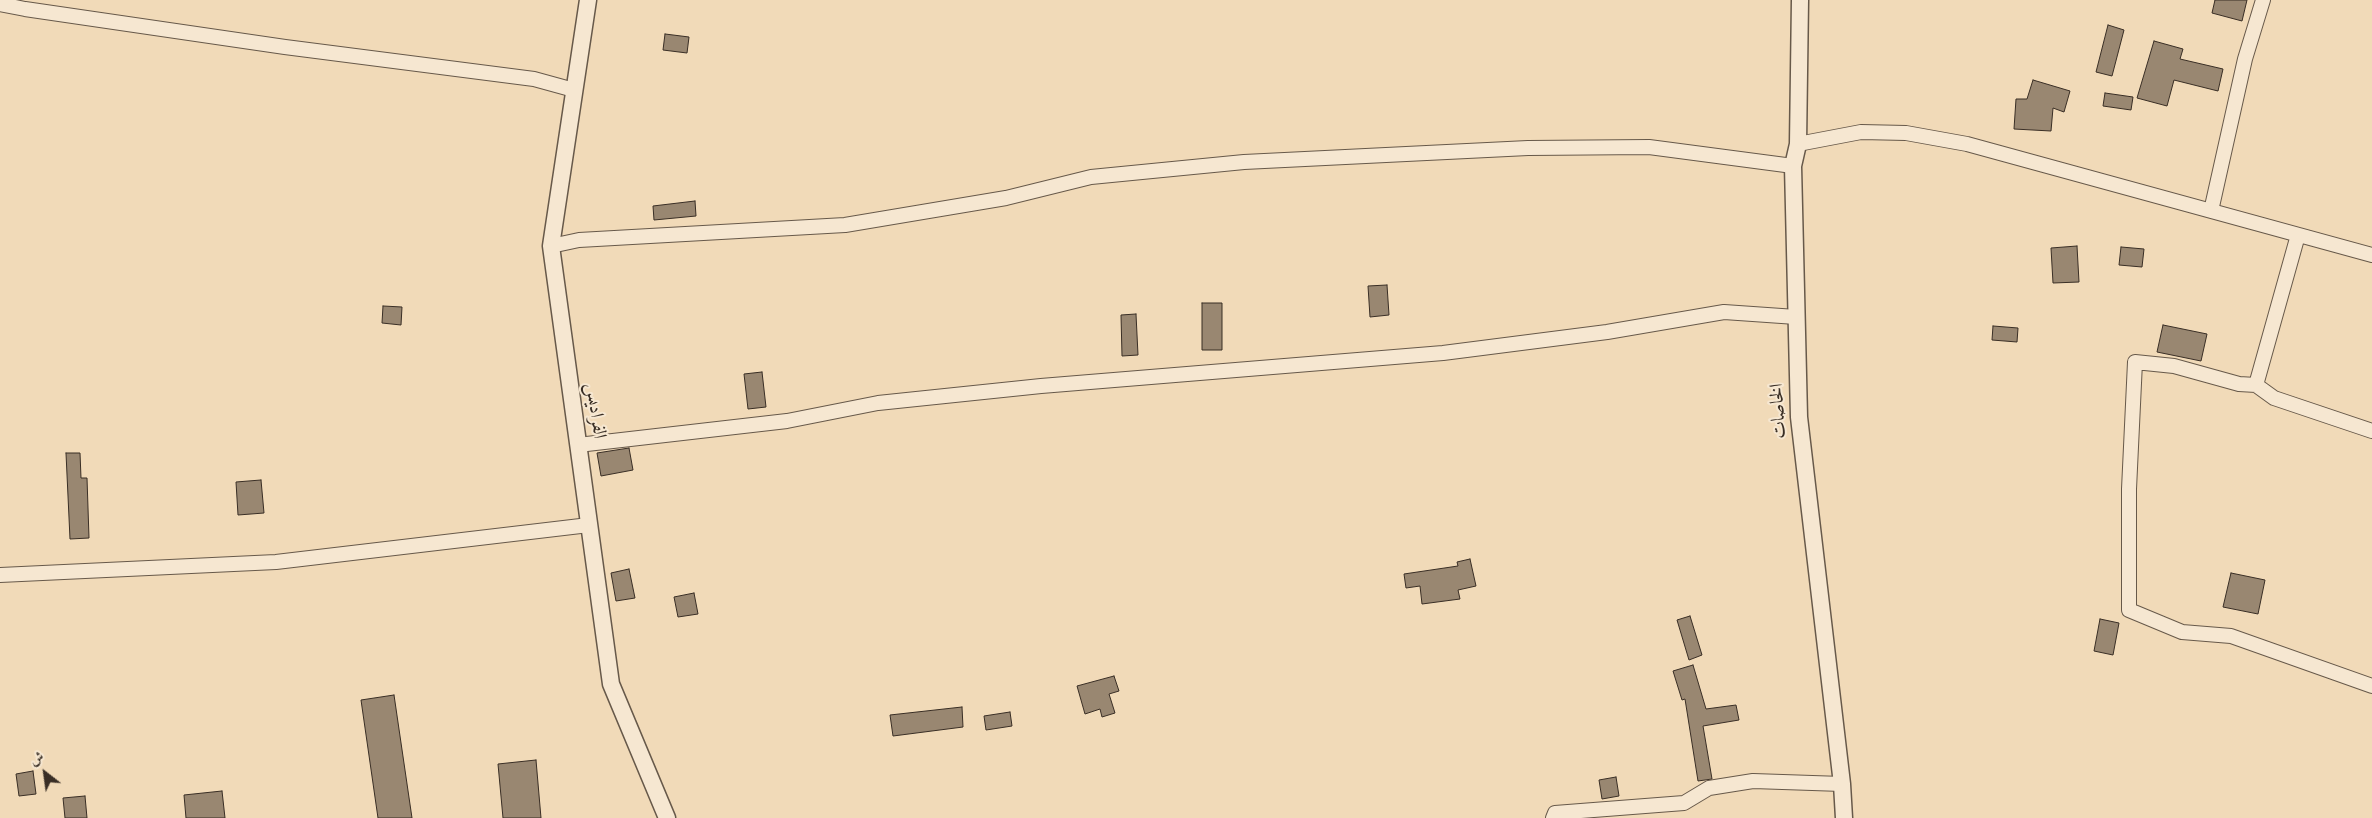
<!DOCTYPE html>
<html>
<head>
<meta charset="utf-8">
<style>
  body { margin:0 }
  #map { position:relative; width:2372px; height:818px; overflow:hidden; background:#f1dab8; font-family:Vollkorn,Amiri,serif }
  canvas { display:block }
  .north { position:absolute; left:20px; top:748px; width:50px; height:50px; -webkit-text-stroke:4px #f6e7d1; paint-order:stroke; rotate:330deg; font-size:14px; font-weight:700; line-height:20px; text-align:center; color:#392e25 }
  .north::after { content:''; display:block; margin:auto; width:18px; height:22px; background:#392e25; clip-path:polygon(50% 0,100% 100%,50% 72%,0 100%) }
</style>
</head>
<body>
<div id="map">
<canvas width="2372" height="818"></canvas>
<div class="north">ش</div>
</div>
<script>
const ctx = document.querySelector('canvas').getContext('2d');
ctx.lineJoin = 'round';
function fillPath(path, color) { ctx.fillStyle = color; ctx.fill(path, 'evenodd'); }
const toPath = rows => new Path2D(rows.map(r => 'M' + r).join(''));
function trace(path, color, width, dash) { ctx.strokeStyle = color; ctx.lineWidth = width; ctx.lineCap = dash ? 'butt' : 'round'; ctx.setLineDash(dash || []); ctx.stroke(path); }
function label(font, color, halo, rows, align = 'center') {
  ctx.font = font + ' Vollkorn,Amiri,serif'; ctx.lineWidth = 4; ctx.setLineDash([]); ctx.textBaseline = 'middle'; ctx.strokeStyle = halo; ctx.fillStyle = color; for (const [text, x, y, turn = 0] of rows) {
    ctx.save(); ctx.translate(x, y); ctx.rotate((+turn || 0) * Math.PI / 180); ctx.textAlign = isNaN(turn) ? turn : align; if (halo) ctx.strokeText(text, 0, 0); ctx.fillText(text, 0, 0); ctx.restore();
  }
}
const building = toPath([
  [2215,0,2247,0,2242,21,2212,13,2215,0],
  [2108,25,2124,30,2112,76,2096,72,2108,25],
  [665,34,689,37,687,53,663,50,665,34],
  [2154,41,2183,49,2180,59,2223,69,2218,91,2174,80,2167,106,2137,98,2154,41],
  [2033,80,2070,91,2064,112,2053,108,2051,131,2014,129,2016,99,2027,99,2033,80],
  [2105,93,2133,97,2131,110,2103,106,2105,93],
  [695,201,696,216,654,220,653,206,695,201],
  [2077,246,2079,282,2053,283,2051,248,2077,246],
  [2121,247,2144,249,2142,267,2119,265,2121,247],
  [1387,285,1389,315,1370,317,1368,286,1387,285],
  [1202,303,1222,303,1222,350,1202,350,1202,303],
  [383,306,402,307,401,325,382,323,383,306],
  [1136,314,1138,355,1122,356,1121,315,1136,314],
  [2163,325,2207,334,2201,361,2157,352,2163,325],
  [1993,326,2018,328,2017,342,1992,340,1993,326],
  [762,372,766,407,748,409,744,374,762,372],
  [629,448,633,470,601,476,597,453,629,448],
  [66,453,80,453,81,478,87,478,89,538,70,539,66,453],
  [261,480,264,513,238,515,236,482,261,480],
  [1470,559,1476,586,1458,590,1460,599,1422,604,1420,586,1406,588,1404,574,1458,566,1457,562,1470,559],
  [629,569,635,598,616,601,611,573,629,569],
  [2231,573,2265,580,2258,614,2223,607,2231,573],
  [694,593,698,614,678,617,674,597,694,593],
  [1690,616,1702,655,1689,660,1677,620,1690,616],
  [2100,619,2119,623,2113,655,2094,651,2100,619],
  [1693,665,1706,709,1736,705,1739,720,1703,726,1712,779,1698,781,1685,699,1682,700,1673,671,1693,665],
  [1114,676,1119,691,1109,694,1115,713,1102,717,1100,709,1085,714,1077,686,1114,676],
  [394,695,412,818,378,818,361,700,394,695],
  [962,707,963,727,893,736,890,715,962,707],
  [1010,712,1012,726,986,730,984,716,1010,712],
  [536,760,541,818,503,818,498,764,536,760],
  [33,771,36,794,19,796,16,774,33,771],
  [1616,777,1619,796,1602,799,1599,780,1616,777],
  [222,791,225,818,186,818,184,795,222,791],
  [85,796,87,818,65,818,63,798,85,796]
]);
const minor = toPath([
  [0,4,25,9,285,47,534,79,574,90],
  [1798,144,1861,132,1906,133,1967,144,2372,255],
  [2211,211,2245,59,2263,0],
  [2298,235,2256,385,2239,384,2174,366,2135,362,2129,489,2129,610,2182,632,2231,636,2372,686],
  [551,246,579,240,845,225,1006,198,1091,177,1244,162,1528,148,1649,147,1793,166],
  [2256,385,2274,398,2372,431],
  [578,445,787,421,878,403,1041,386,1443,353,1607,332,1724,312,1796,317],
  [0,575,276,562,589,525],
  [1553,818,1555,813,1684,803,1709,788,1753,781,1842,784]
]);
const tertiary = toPath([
  [588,0,551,246,611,684,667,818],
  [1800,0,1798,144,1793,166,1799,417,1842,784,1844,818]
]);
const streetNames = [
  ["الفراديس",594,411,82],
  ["الخاصات",1780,411,-93]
];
fillPath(building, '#998771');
trace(building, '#392e25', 1);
trace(minor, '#67594a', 16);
trace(tertiary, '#67594a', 19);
trace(minor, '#f6e7d1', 14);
trace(tertiary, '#f6e7d1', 16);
label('19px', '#392e25', '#f6e7d1', streetNames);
</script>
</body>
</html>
